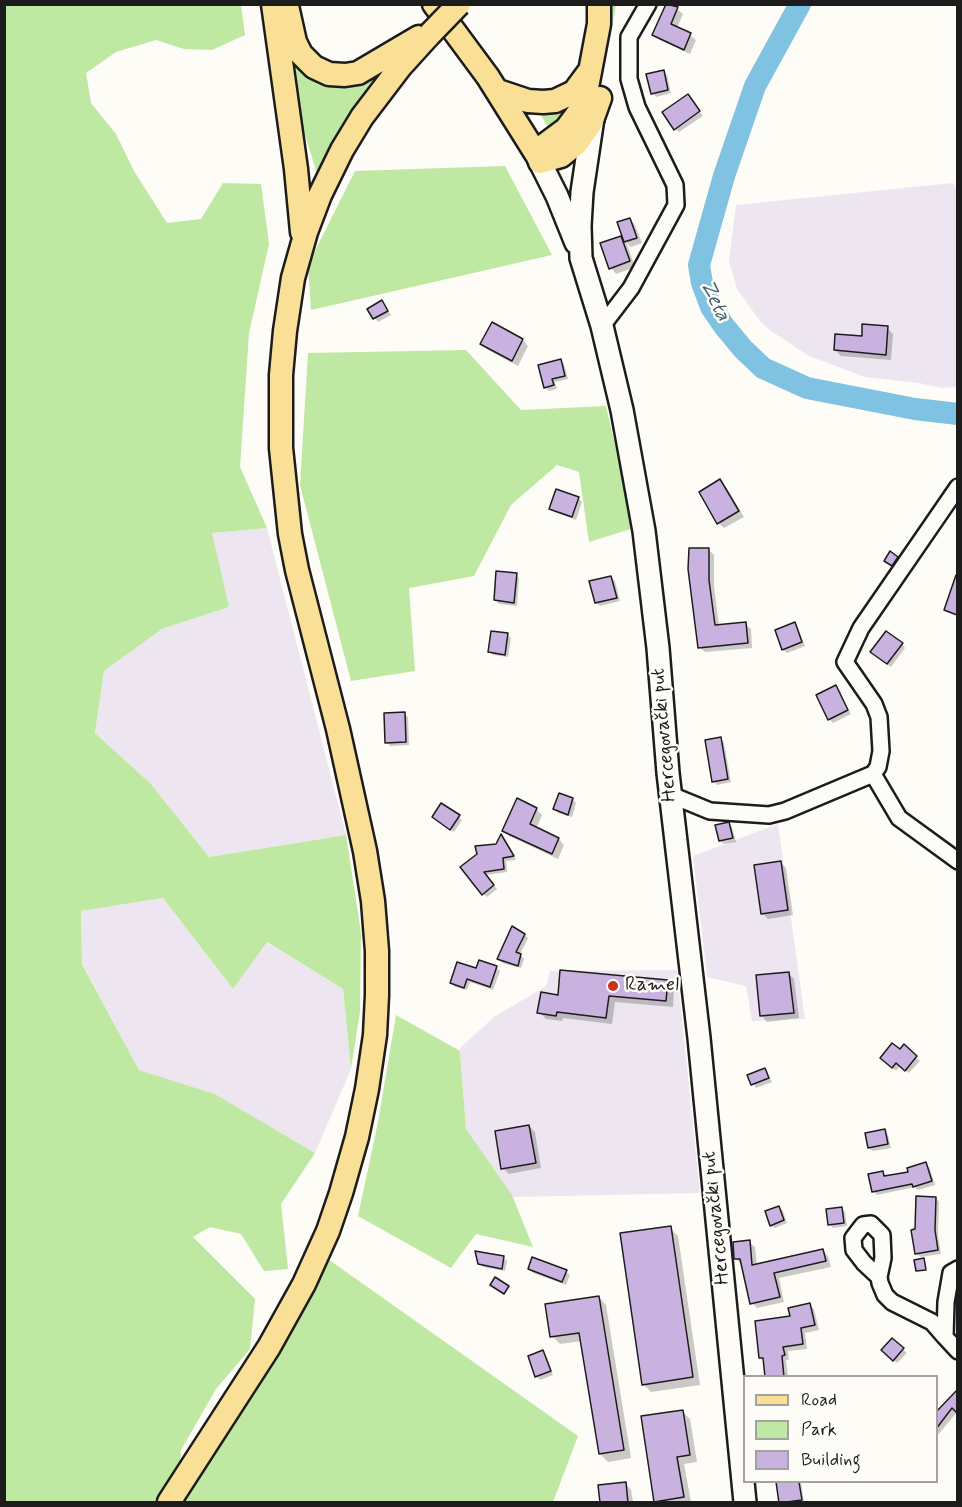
<!DOCTYPE html>
<html>
<head>
<meta charset="utf-8">
<style>
  body { margin:0 }
  #map { position:relative; width:962px; height:1507px; overflow:hidden; background:#fdfcf7; font-family:Mynerve,sans-serif }
  canvas { display:block }
  .frame { position:absolute; inset:0; border:6px solid #1c1c1c; pointer-events:none }
  .legend { position:absolute; left:743px; top:1375px; width:195px; height:108px; box-sizing:border-box; background:#fdfcf7; border:2px solid #a3a29f; margin:0; padding:8px 10px; list-style:none; font-size:18px; color:#1c1c1c }
  .legend li { display:flex; align-items:center; gap:12px; height:30px }
  .legend b { width:30px; border:2px solid #a3a29f }
</style>
</head>
<body>
<div id="map">
<canvas width="962" height="1507"></canvas>
<div class="frame"></div>
<ul class="legend">
<li><b style="height:8px;background:#fadf96"></b>Road</li>
<li><b style="height:16px;background:#bfe8a3"></b>Park</li>
<li><b style="height:16px;background:#c9b2e0"></b>Building</li>
</ul>
</div>
<script>
const ctx = document.querySelector('canvas').getContext('2d');
ctx.lineJoin = 'round';
function fillPath(path, color) { ctx.fillStyle = color; ctx.fill(path, 'evenodd'); }
const toPath = rows => new Path2D(rows.map(r => 'M' + r).join(''));
function trace(path, color, width, dash) { ctx.strokeStyle = color; ctx.lineWidth = width; ctx.lineCap = dash ? 'butt' : 'round'; ctx.setLineDash(dash || []); ctx.stroke(path); }
function label(font, color, halo, rows, align = 'center') {
  ctx.font = font + ' Mynerve,sans-serif'; ctx.lineWidth = 5; ctx.setLineDash([]); ctx.textBaseline = 'middle'; ctx.strokeStyle = halo; ctx.fillStyle = color; for (const [text, x, y, turn = 0] of rows) {
    ctx.save(); ctx.translate(x, y); ctx.rotate((+turn || 0) * Math.PI / 180); ctx.textAlign = isNaN(turn) ? turn : align; if (halo) ctx.strokeText(text, 0, 0); ctx.fillText(text, 0, 0); ctx.restore();
  }
}
const built = toPath([
  [953,183,958,192,957,387,941,388,919,383,865,377,809,356,771,331,760,321,737,289,729,261,736,205],
  [267,528,346,835,209,857,151,784,95,733,104,671,162,629,229,607,211,533],
  [778,824,805,1019,752,1021,746,986,707,977,693,856],
  [163,898,233,989,266,942,343,989,351,1069,315,1153,215,1094,139,1070,82,963,81,911],
  [677,970,700,1193,513,1197,466,1130,460,1048,494,1017,546,986,550,971]
]);
const green = toPath([
  [5,5,241,5,245,35,212,50,184,49,156,40,116,52,86,73,91,103,116,134,134,171,167,223,201,219,223,183,261,184,269,244,249,333,240,467,267,528,212,533,229,607,162,629,104,671,95,733,151,784,209,857,346,835,361,933,360,1011,351,1069,343,989,267,942,233,989,163,898,81,911,82,964,139,1070,215,1094,315,1153,281,1204,288,1269,264,1271,241,1234,210,1227,193,1237,255,1299,250,1349,216,1389,181,1450,178,1487,318,1252,578,1436,553,1502,5,1502],
  [287,5,298,34,318,69,399,54,318,189,315,167,304,132],
  [609,5,616,5,596,109,561,141],
  [576,98,552,134,535,105],
  [505,166,552,255,311,310,308,265,355,171],
  [466,350,521,410,606,406,634,528,589,542,579,472,557,465,511,505,474,576,409,588,415,671,351,681,300,485,308,353],
  [396,1015,460,1051,466,1129,512,1195,533,1247,476,1234,451,1268,358,1216,378,1122]
]);
const shadow = toPath([
  [677,9,683,14,677,28,690,35,696,40,690,54,660,40,654,35],
  [663,72,667,75,671,93,656,97,652,93],
  [691,99,703,116,679,132,675,129],
  [630,219,635,225,642,243,631,247,626,242,635,267,616,274,611,268,620,238,626,243,619,223],
  [382,302,391,315,378,322,369,310],
  [493,324,523,340,528,346,518,366,488,350,482,344],
  [887,328,893,334,891,360,841,356,835,350],
  [560,361,564,364,568,379,555,382,557,389,549,391,545,387],
  [720,481,726,487,744,517,724,528,719,523],
  [557,491,579,499,582,502,576,520,554,512,551,509],
  [709,550,714,555,714,586,719,626,745,624,751,629,752,648,705,652,699,647],
  [516,575,519,578,517,606,499,604,495,600],
  [611,577,615,581,620,601,600,606,596,603],
  [954,584,958,585,958,616,945,610],
  [794,624,798,628,805,646,787,653,783,649],
  [507,635,511,638,508,657,493,655,489,651],
  [902,644,905,648,891,667,876,656],
  [836,687,851,714,833,723,829,719],
  [404,714,408,717,409,745,390,746,387,742],
  [721,739,724,743,731,782,717,785,713,781],
  [560,795,573,800,576,803,572,817,558,813,555,809],
  [536,809,542,815,536,829,559,839,564,845,558,859,509,836,504,831],
  [459,817,462,820,454,832,437,821],
  [729,824,732,827,736,842,724,844,720,841],
  [504,839,516,860,506,861,507,872,486,875,497,889,487,897,483,894,478,855],
  [780,862,786,868,793,915,768,919,762,913],
  [525,935,528,938,520,954,524,959,521,968,502,963,498,959],
  [496,967,500,971,493,990,470,982,467,990,455,987,452,983,477,969],
  [788,973,794,979,799,1018,767,1022,762,1016],
  [668,981,674,988,673,1007,615,1002,612,1024,563,1018,562,1021,546,1019,539,1012,559,997],
  [904,1046,920,1061,909,1073,900,1066,896,1071,882,1058,900,1051],
  [765,1070,772,1082,756,1088,749,1076],
  [529,1126,535,1132,541,1168,509,1174,503,1168],
  [885,1131,888,1135,891,1148,873,1151,869,1148],
  [925,1164,929,1167,935,1185,918,1190,915,1187,877,1195,873,1191,883,1173,887,1177,910,1173],
  [936,1198,939,1202,938,1235,941,1254,920,1257,917,1254,916,1231],
  [779,1207,783,1211,787,1223,775,1228,771,1225],
  [841,1208,845,1212,847,1226,833,1228,830,1224],
  [670,1228,678,1236,700,1385,651,1392,643,1384],
  [749,1242,755,1247,757,1265,823,1251,828,1256,831,1267,779,1278,784,1302,757,1308,752,1303,741,1264,736,1259],
  [504,1258,507,1261,505,1271,483,1267,479,1263],
  [529,1269,566,1272,570,1275,566,1285,533,1273],
  [599,1297,606,1305,631,1458,608,1462,600,1454,582,1341,560,1344,552,1336],
  [809,1305,814,1309,819,1330,805,1333,807,1349,788,1351,789,1360,786,1360,788,1376,767,1376,765,1362,761,1358,792,1318],
  [892,1340,907,1353,897,1363,883,1350],
  [542,1352,546,1355,553,1375,540,1380,537,1376],
  [958,1393,958,1411,937,1436,936,1415],
  [682,1411,690,1419,697,1462,684,1464,691,1502,657,1502,656,1501],
  [778,1482,801,1482,804,1502,781,1502],
  [626,1484,631,1490,633,1502,602,1502]
]);
const river = toPath([
  [800,4,755,86,724,176,699,265,702,283,711,307,724,326,743,349,763,368,807,388,915,409,958,414]
]);
const building = toPath([
  [666,4,678,7,671,24,691,33,684,50,652,35,666,4],
  [664,70,668,90,651,94,646,74,664,70],
  [688,94,700,111,674,130,662,112,688,94],
  [630,218,637,238,624,242,617,222,630,218],
  [621,236,630,261,609,269,600,243,621,236],
  [382,300,388,311,373,319,367,309,382,300],
  [492,322,523,339,512,361,480,344,492,322],
  [862,324,888,326,886,355,834,350,835,334,862,336,862,324],
  [561,359,565,376,552,379,554,385,544,388,538,365,561,359],
  [720,479,739,511,717,524,699,492,720,479],
  [556,489,579,497,572,517,549,509,556,489],
  [689,548,709,548,709,580,715,625,746,622,748,643,698,648,688,569,689,548],
  [890,551,898,557,892,566,884,561,890,551],
  [496,571,517,573,514,603,494,600,496,571],
  [956,575,957,575,957,615,944,610,956,575],
  [611,576,617,598,595,603,589,581,611,576],
  [795,622,802,642,782,650,775,630,795,622],
  [491,631,508,633,505,655,488,652,491,631],
  [886,631,903,643,887,664,870,652,886,631],
  [836,685,848,710,828,720,816,695,836,685],
  [405,712,406,742,385,743,384,713,405,712],
  [721,737,728,779,712,782,705,740,721,737],
  [559,793,573,798,568,815,553,809,559,793],
  [517,798,537,808,530,824,559,838,552,854,502,831,517,798],
  [441,803,460,815,450,830,432,817,441,803],
  [729,822,733,838,719,841,715,825,729,822],
  [501,834,514,856,503,858,504,869,484,872,494,885,482,895,460,867,477,854,475,846,496,844,501,834],
  [781,861,788,910,761,914,754,865,781,861],
  [512,926,525,934,516,952,521,954,518,966,497,959,512,926],
  [479,960,497,966,490,987,467,979,464,988,450,983,457,962,476,968,479,960],
  [560,970,668,980,666,1001,609,996,606,1018,557,1012,556,1016,537,1013,541,992,558,995,560,970],
  [789,972,794,1013,760,1016,756,975,789,972],
  [892,1043,900,1049,904,1044,917,1056,905,1071,896,1063,892,1068,880,1058,892,1043],
  [765,1068,769,1078,751,1085,747,1075,765,1068],
  [529,1125,536,1163,501,1169,495,1131,529,1125],
  [885,1129,888,1144,868,1148,865,1133,885,1129],
  [926,1162,932,1181,913,1187,912,1184,872,1192,868,1174,883,1171,884,1176,908,1172,907,1168,926,1162],
  [916,1196,936,1197,935,1230,938,1250,915,1254,911,1230,915,1229,916,1196],
  [779,1206,784,1220,770,1226,765,1211,779,1206],
  [842,1207,844,1223,828,1225,826,1209,842,1207],
  [671,1226,693,1377,642,1385,620,1233,671,1226],
  [750,1240,752,1265,823,1249,826,1261,774,1273,780,1297,750,1304,740,1259,734,1259,733,1242,750,1240],
  [475,1251,504,1256,502,1269,478,1264,475,1251],
  [532,1257,567,1270,562,1282,528,1269,532,1257],
  [924,1258,926,1270,916,1271,914,1260,924,1258],
  [495,1277,509,1286,504,1294,490,1285,495,1277],
  [599,1296,624,1450,599,1454,579,1333,550,1337,545,1304,599,1296],
  [810,1303,815,1325,801,1328,803,1344,783,1347,785,1355,782,1356,784,1377,765,1377,763,1358,759,1358,755,1321,790,1316,788,1308,810,1303],
  [892,1338,904,1348,893,1361,881,1350,892,1338],
  [543,1350,551,1371,535,1377,528,1356,543,1350],
  [957,1390,957,1413,952,1408,936,1429,936,1412,957,1390],
  [683,1410,690,1455,677,1457,684,1497,654,1502,641,1416,683,1410],
  [626,1482,628,1503,600,1503,598,1485,626,1482],
  [776,1482,799,1482,802,1500,779,1503,776,1482]
]);
const minor = toPath([
  [602,326,631,288,676,205,675,185,637,107,629,79,629,37,648,4],
  [873,774,899,818,958,861],
  [671,795,710,811,769,815,785,811,873,774,878,767,881,751,879,717,874,704,845,662,861,628,958,487],
  [958,1269,951,1273,946,1302,945,1337,958,1351],
  [879,1277,864,1263,854,1250,853,1238,863,1225,871,1224,882,1235,883,1258,879,1277,880,1283,885,1295,892,1302,932,1322,945,1337]
]);
const secondary = toPath([
  [593,118,582,192,580,226,581,258,602,326,622,410,644,531,658,648,668,773,699,1038,745,1502],
  [535,152,557,196,576,243]
]);
const primary = toPath([
  [273,4,296,169,302,232],
  [434,4,488,77,535,152,566,129,581,109,585,98,599,24,599,4],
  [287,6,295,42,301,54,314,67,329,74,345,75,358,73,419,37],
  [498,91,528,101,543,102,555,101,574,92,588,73],
  [540,162,561,156,577,143,591,123,600,98],
  [169,1502,269,1347,304,1284,328,1231,341,1193,357,1137,367,1089,375,1035,377,995,377,951,373,901,365,851,338,729,297,570,290,534,281,448,281,375,285,331,293,278,306,232,320,195,342,150,362,117,400,67,429,35]
]);
const primaryBridge = toPath([
  [429,35,459,4]
]);
const markers = [
  [613,986,6,"#c8321e"]
];
const streetNames = [
  ["Hercegovački put",665,735,-95],
  ["Hercegovački put",717,1218,-96]
];
const poiNames = [
  ["Ramel",625,986]
];
const waterNames = [
  ["Zeta",714,301,64]
];
fillPath(built, '#ede6f0');
fillPath(green, '#bfe8a3');
fillPath(shadow, '#0003');
trace(river, '#80c2e1', 22);
fillPath(building, '#c9b2e0');
trace(building, '#1c1c1c', 1.5);
trace(minor, '#1c1c1c', 20);
trace(secondary, '#1c1c1c', 26);
trace(primary, '#1c1c1c', 27);
trace(minor, '#fdfcf7', 15);
trace(secondary, '#fdfcf7', 21);
trace(primary, '#fadf96', 22);
trace(primaryBridge, '#1c1c1c', 27, []);
trace(primaryBridge, '#fadf96', 22);
for (const [x, y, r, color] of markers) { const dot = new Path2D(); dot.arc(x, y, r, 0, 2 * Math.PI); ctx.fillStyle = color; ctx.fill(dot); trace(dot, '#fdfcf7', 2); }
label('20px', '#1c1c1c', '#fdfcf7', streetNames);
label('20px', '#1c1c1c', '#fdfcf7', poiNames, 'left');
label('italic 21px', '#445e6b', '#fdfcf7', waterNames);
</script>
</body>
</html>
